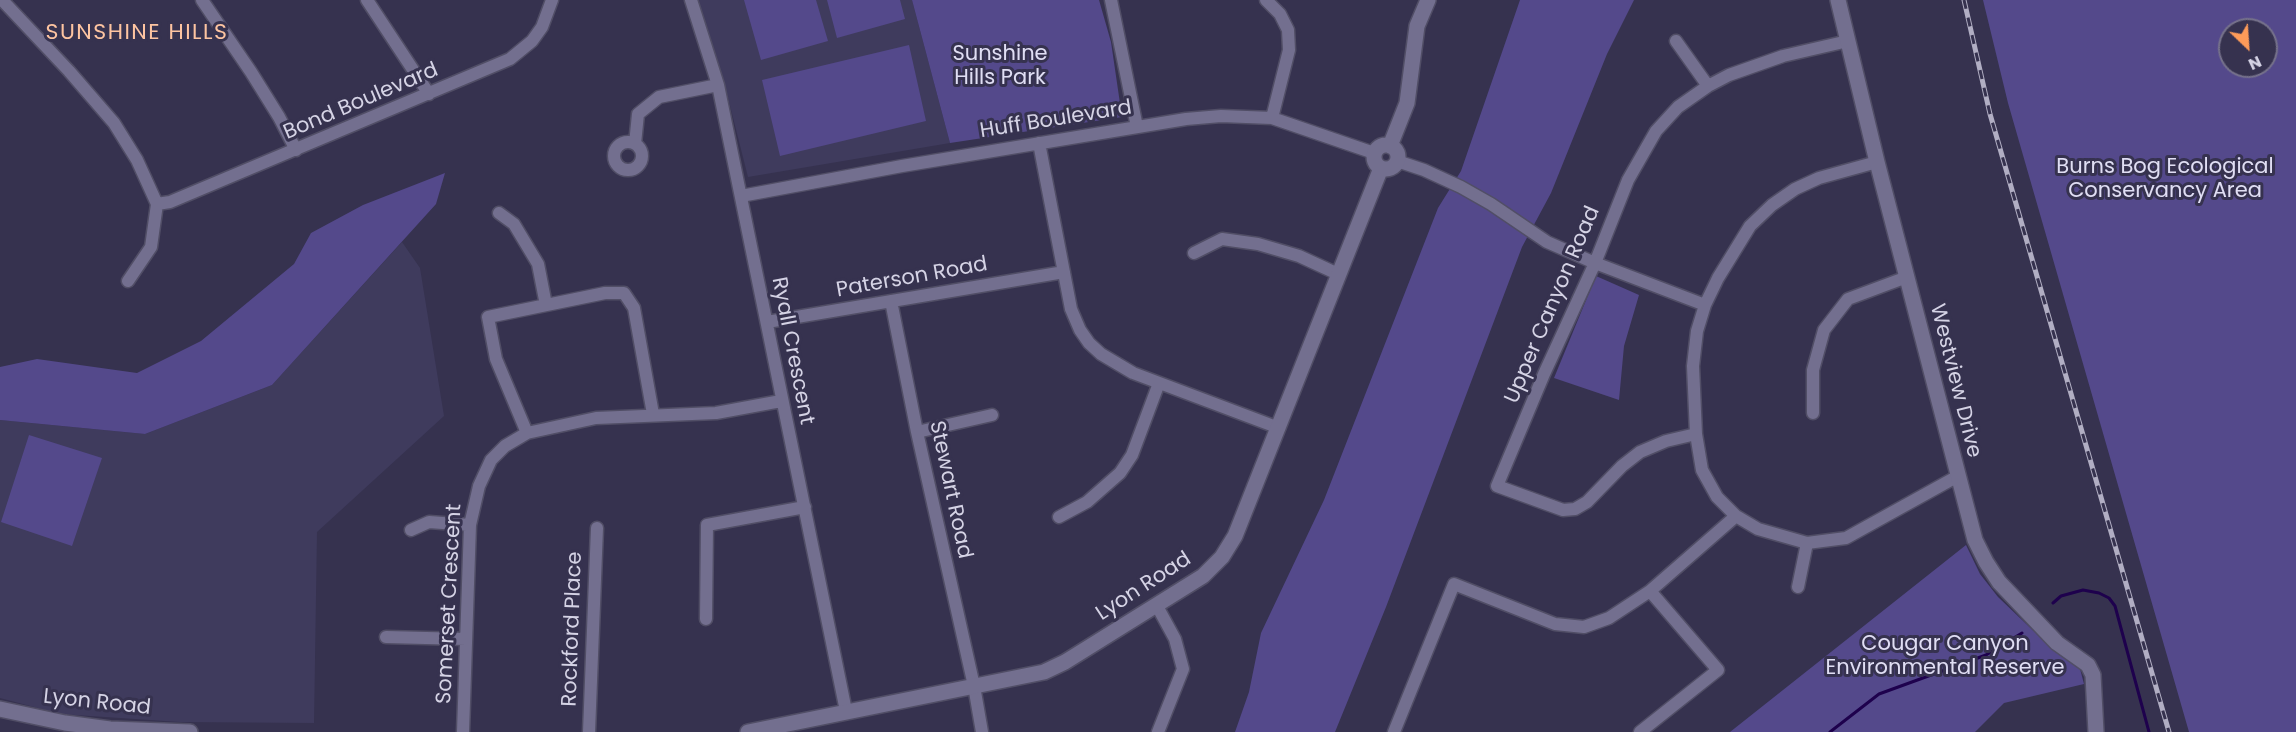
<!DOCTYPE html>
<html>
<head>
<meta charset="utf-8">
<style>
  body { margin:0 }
  #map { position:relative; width:2296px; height:732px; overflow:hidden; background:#36324f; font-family:Poppins,sans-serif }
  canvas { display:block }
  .north { position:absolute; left:2218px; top:18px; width:60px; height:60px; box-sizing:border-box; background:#36324f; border:2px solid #76728b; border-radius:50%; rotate:155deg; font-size:16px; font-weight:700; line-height:24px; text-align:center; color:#d5d3e5 }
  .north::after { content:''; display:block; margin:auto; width:21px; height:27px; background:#fe9b59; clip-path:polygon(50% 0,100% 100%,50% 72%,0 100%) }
</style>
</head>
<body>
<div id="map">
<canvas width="2296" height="732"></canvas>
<div class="north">N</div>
</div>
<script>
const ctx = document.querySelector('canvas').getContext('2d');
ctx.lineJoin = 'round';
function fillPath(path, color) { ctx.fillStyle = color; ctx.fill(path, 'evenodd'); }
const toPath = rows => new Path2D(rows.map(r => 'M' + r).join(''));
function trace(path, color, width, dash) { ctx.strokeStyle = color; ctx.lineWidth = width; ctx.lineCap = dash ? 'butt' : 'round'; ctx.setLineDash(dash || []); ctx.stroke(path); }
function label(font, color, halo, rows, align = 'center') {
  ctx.font = font + ' Poppins,sans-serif'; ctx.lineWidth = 6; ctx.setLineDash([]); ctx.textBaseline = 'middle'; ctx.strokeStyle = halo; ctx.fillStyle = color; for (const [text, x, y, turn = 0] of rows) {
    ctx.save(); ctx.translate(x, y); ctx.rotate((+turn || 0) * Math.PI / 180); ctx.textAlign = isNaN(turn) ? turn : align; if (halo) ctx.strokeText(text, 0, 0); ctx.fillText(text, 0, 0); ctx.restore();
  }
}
const built = toPath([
  [694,0,912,0,950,143,748,177,723,78],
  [402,242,420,268,444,416,317,532,314,723,180,722,60,714,0,698,0,420,145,434,272,385]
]);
const green = toPath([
  [744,0,816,0,828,41,761,60],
  [827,0,900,0,905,19,837,38],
  [912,0,1099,0,1111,42,1122,117,950,143],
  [1520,0,1634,0,1607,54,1551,193,1522,247,1386,607,1335,732,1235,732,1249,692,1261,633,1324,500,1438,208,1461,171],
  [1983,0,2296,0,2296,732,2189,732,2008,103],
  [2230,30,2266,30,2266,66,2230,66],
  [909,45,926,121,780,156,762,80],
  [445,173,436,204,272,385,145,434,0,420,0,367,37,359,137,373,201,341,294,264,311,233,363,205],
  [1596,276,1639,295,1624,346,1619,400,1554,378],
  [29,435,102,458,72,546,1,522],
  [1966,545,1980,574,1998,597,2042,639,2079,665,2084,684,2004,703,1975,732,1730,732]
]);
const stream = toPath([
  [2053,603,2061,596,2083,590,2099,593,2109,598,2115,606,2149,732],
  [1830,732,1879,694,1986,655,2022,633]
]);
const street = toPath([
  [2,0,69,71,114,123,137,160,157,204,151,247,128,281],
  [202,0,251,72,279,117,296,150],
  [367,0,429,94],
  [691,0,718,85,846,711],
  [1111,0,1137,127],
  [1266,0,1280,14,1288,30,1289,50,1272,118],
  [1676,41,1708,86],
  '614 156a14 14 0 1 1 28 0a14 14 0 1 1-28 0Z',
  [1039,143,1071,309,1080,330,1089,343,1101,354,1133,373,1279,428],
  [635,144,638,114,659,97,718,85],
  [1397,161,1424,170,1461,187,1491,204,1547,242,1595,263,1705,305],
  [1877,162,1819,178,1795,189,1772,205,1750,226,1718,278,1705,305,1697,331,1693,366,1696,434,1702,470,1717,497,1736,516,1758,529,1807,543,1846,538,1958,476],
  [741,196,902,166,1186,119,1221,116,1272,118,1374,153],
  [157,204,170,202,510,59,532,41,542,27,552,0],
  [499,213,514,224,538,264,546,305],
  [1194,253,1222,239,1258,244,1299,256,1338,274],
  [891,301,917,432,974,686,982,732],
  [767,322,1064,272],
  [1813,413,1813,370,1824,330,1848,299,1907,277],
  [917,432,992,415],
  [527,433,496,359,488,317,605,293,624,293,634,308,653,414],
  [1696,434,1666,441,1640,452,1622,466,1587,502,1575,509,1563,510,1497,486,1544,374,1595,263,1628,180,1656,131,1678,107,1708,86,1729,75,1783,56,1848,41],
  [1059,517,1087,502,1120,473,1132,455,1159,383],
  [411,530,429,522,470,525],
  [1798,587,1807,543],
  [1157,606,1175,639,1183,669,1158,732],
  [706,619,707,525,805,507],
  [386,637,466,639],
  [463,732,470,525,479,486,491,460,505,446,527,433,596,418,716,413,781,401],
  [589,732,597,528],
  [1394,732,1454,584,1555,624,1584,627,1609,618,1650,591,1736,516],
  [1640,732,1718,670,1650,591]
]);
const secondary = toPath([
  [1838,0,1877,162,1975,540,1986,562,1999,582,2057,643,2088,665,2093,675,2096,732],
  '1374 157a12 12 0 1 1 24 0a12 12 0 1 1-24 0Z',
  [1390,146,1407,103,1417,26,1428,0],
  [0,709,65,723,110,729,190,732],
  [748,732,1044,672,1065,662,1203,576,1222,557,1235,536,1381,168]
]);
const rail = toPath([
  [1964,0,1990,114,2169,732]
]);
const parkNames = [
  ["Sunshine",1000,55],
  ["Hills Park",1000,79],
  ["Burns Bog Ecological",2165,168],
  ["Conservancy Area",2165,192],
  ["Cougar Canyon",1945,645],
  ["Environmental Reserve",1945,669]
];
const streetNames = [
  ["Bond Boulevard",361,102,-23],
  ["Huff Boulevard",1056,120,-9],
  ["Paterson Road",912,278,-10],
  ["Upper Canyon Road",1553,305,-67],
  ["Ryall Crescent",792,351,79],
  ["Westview Drive",1955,381,76],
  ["Stewart Road",950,490,78],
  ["Lyon Road",1144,587,-33],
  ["Somerset Crescent",450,604,-87],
  ["Rockford Place",573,629,-88],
  ["Lyon Road",97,703,6]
];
const neighbourhoodNames = [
  ["SUNSHINE HILLS",137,33]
];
fillPath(built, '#3f3b5d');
fillPath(green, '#54498b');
trace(stream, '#1e014d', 3);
trace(street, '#514e66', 15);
trace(secondary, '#514e66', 18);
trace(street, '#736f8f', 12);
trace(secondary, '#736f8f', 15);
trace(rail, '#b1aec3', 5);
trace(rail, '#36324f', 3, [9]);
label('21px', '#e0def4', '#36324f', parkNames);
label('21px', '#d5d3e5', '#36324f', streetNames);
ctx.letterSpacing = '1.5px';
label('22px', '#fdc4a1', '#36324f', neighbourhoodNames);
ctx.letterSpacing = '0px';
</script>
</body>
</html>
